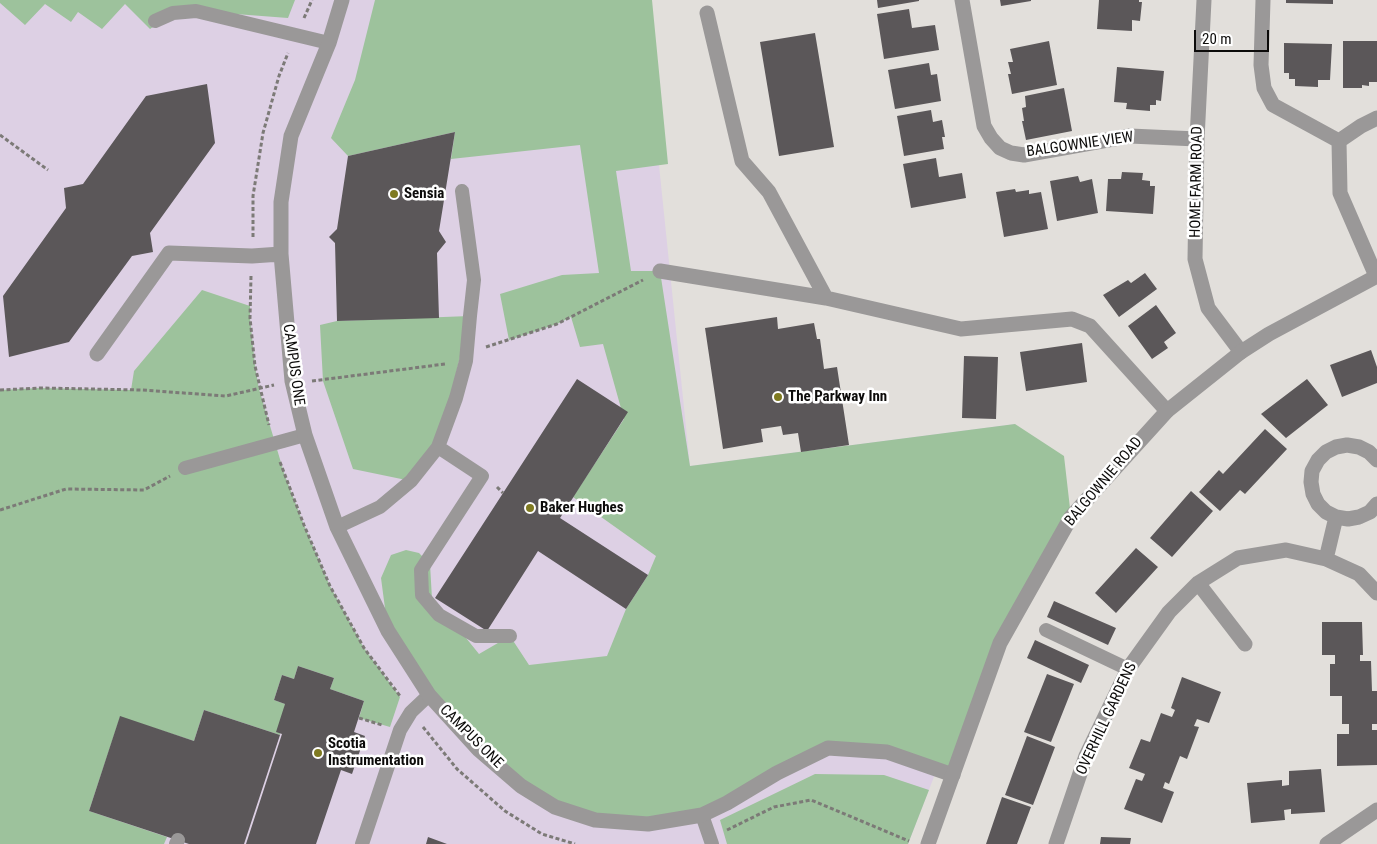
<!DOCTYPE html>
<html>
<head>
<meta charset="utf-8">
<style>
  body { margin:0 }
  #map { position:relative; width:1377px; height:844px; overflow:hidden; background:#e2dfdb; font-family:"Roboto Condensed",sans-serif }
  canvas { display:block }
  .scale { position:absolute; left:1194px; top:30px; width:75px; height:22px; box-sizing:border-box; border:2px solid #0c0b0a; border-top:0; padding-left:6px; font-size:15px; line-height:18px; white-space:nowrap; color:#0c0b0a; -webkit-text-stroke:4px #fff; paint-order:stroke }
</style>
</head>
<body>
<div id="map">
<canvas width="1377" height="844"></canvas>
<div class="scale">20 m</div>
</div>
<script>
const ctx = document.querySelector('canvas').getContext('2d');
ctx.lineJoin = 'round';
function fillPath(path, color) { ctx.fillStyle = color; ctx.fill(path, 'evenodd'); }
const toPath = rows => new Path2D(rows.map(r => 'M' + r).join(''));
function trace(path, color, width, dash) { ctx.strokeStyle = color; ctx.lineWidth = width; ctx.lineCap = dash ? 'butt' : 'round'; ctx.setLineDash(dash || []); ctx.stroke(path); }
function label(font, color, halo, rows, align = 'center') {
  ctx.font = font + ' "Roboto Condensed",sans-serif'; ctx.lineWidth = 5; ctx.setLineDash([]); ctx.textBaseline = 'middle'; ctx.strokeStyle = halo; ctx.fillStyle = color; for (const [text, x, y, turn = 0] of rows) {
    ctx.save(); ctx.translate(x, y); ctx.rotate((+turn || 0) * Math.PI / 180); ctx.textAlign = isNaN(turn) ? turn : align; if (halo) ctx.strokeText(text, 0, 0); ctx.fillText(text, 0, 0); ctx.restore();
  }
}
const industrial = toPath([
  [0,0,642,0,690,466,1015,424,954,725,908,844,0,844]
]);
const green = toPath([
  [0,0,295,0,288,18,196,11,173,13,150,29,125,4,102,29,78,12,71,22,45,4,25,25,0,3],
  [375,0,652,0,668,164,616,171,631,271,660,271,690,466,1015,424,1064,456,1071,517,1000,643,953,775,887,752,828,748,727,803,648,824,555,807,478,749,388,631,381,578,391,555,406,550,419,553,430,564,432,599,445,612,479,654,510,636,529,665,607,656,626,609,648,575,656,556,573,497,624,419,603,344,580,347,571,317,557,324,509,340,500,294,562,275,599,273,580,145,451,159,455,132,348,156,331,138,355,80],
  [202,290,250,306,250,318,255,366,259,389,285,476,304,525,330,586,364,648,400,697,390,727,359,718,364,701,330,689,334,678,298,666,294,679,282,675,274,700,285,704,280,735,204,710,194,741,120,717,89,811,167,837,164,844,0,844,0,390,40,388,131,390,134,371],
  [470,316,438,447,411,481,353,469,323,381,320,325,337,321],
  [815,774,884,775,929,790,908,844,727,844,720,820]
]);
const building = toPath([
  [877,0,919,0,919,1,878,8],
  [1000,0,1031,0,1031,1,1001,6],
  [1099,0,1139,0,1139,2,1142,2,1140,21,1132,20,1132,31,1097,29],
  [1286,0,1333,0,1333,4,1286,3],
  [909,9,912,28,935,25,939,50,884,59,877,14],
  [815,33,834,147,779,156,760,42],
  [1049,41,1057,85,1012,94,1008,74,1011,74,1008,62,1013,62,1010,49],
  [1343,41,1377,41,1377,82,1369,82,1369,86,1362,85,1362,88,1343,88],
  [1284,43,1332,44,1330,80,1318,80,1318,87,1295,86,1295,79,1289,79,1289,73,1284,73],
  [929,63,931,75,937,74,941,101,895,109,888,70],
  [1117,67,1164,71,1161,101,1156,100,1156,105,1150,105,1150,111,1126,109,1127,103,1114,102],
  [207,84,215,143,150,233,153,252,132,256,69,342,9,357,3,296,66,208,64,188,83,184,146,96],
  [1064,88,1072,131,1026,140,1022,121,1024,121,1022,108,1026,107,1025,96],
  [931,110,933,122,942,120,945,137,942,137,944,149,904,156,897,116],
  [455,132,439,231,446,242,437,253,439,318,337,321,335,243,329,237,337,229,348,156],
  [936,158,939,177,962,173,966,198,911,208,903,164],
  [1122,172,1143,173,1142,180,1150,181,1150,186,1155,186,1153,214,1106,211,1108,179,1121,179],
  [1078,176,1080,182,1092,179,1098,213,1057,221,1050,181],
  [1015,189,1016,192,1029,190,1029,194,1041,192,1048,229,1004,237,996,192],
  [1145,273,1157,289,1119,317,1103,295,1128,280,1131,283],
  [1156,305,1176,333,1164,342,1168,348,1152,359,1128,326],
  [777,317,778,329,814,323,817,339,820,339,824,369,837,367,849,445,801,452,798,433,783,435,781,426,761,429,763,442,723,449,705,328],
  [1082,343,1087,382,1026,391,1020,352],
  [1371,350,1377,367,1377,383,1342,397,1330,365],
  [964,356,998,357,996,419,962,418],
  [577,379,628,412,560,518,648,575,626,609,538,551,487,631,435,598],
  [1307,379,1328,405,1286,438,1261,414],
  [1265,429,1287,449,1245,494,1240,490,1220,511,1199,492,1219,470,1223,474],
  [1191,491,1213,511,1172,557,1150,538],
  [1136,548,1158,567,1116,613,1095,593],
  [1054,601,1116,628,1108,645,1047,617],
  [1322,622,1362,622,1363,655,1360,655,1360,661,1371,661,1372,691,1377,691,1377,724,1372,724,1372,730,1377,730,1377,765,1337,766,1337,734,1349,734,1349,724,1342,724,1342,696,1330,696,1330,664,1335,664,1335,655,1322,655],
  [1035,640,1089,665,1081,683,1027,658],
  [298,666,334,678,330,689,364,701,354,732,365,736,352,774,341,770,316,844,246,844,282,734,276,732,285,704,274,700,282,675,294,679],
  [1047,674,1074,684,1051,742,1024,732],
  [1182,677,1221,692,1209,723,1197,719,1194,726,1199,727,1187,759,1180,756,1169,784,1165,782,1163,788,1174,792,1162,823,1124,809,1136,779,1142,781,1145,774,1129,768,1141,739,1150,742,1161,713,1172,717,1175,710,1171,708],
  [204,710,280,735,244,844,189,844,89,811,120,716,194,741],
  [1027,736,1055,747,1033,805,1005,795],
  [1321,769,1325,812,1291,814,1291,809,1284,810,1285,820,1251,823,1247,783,1282,780,1282,786,1289,785,1289,771],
  [1002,797,1031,807,1017,844,986,844],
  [428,837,447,844,426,844],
  [1101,837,1131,838,1130,844,1100,844]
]);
const path = toPath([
  [304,18,312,0],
  [0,135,48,170],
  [253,237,253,196,263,133,279,76,288,53],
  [251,276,250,318,255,366,269,425],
  [486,347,557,324,643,280],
  [312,381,445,364],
  [0,390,40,388,142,390,226,396,274,385],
  [280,462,304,525,330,586,364,648,400,696],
  [497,487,503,493],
  [0,510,66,489,144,490,170,476],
  [359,718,382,725],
  [423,727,457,769,505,811,542,834,575,844],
  [727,830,774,807,811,800,909,841]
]);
const service = toPath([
  [155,21,173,13,196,11,329,43],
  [438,447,482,476,421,570,422,595,439,615,476,636,510,636],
  [185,468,305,435],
  [337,527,380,507,411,481,438,447,456,398,466,361,470,316,474,280,462,191],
  [1046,630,1128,669],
  [702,815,712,844],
  [176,844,178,840],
  [362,844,400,730,411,712,429,695]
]);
const minor = toPath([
  [342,0,329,43,291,136,281,202,281,254,292,381,305,435,337,527,388,631,429,695,478,749,521,786,555,807,595,820,648,824,702,815,727,803,777,773,828,748,887,752,953,775],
  [962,0,984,126,991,138,1000,148,1011,153,1024,155,1130,136,1197,139],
  [1204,0,1197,139,1195,259,1208,308,1241,352],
  [1263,0,1261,65,1264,88,1273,105,1339,141],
  [707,13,742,161,769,192,826,298],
  [1339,141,1340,193,1376,276],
  [1339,141,1361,126,1377,118],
  [660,271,826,298,961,329,1072,319,1090,326,1167,411],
  [97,354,169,253,252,256,281,254],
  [1377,460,1369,452,1359,447,1347,445,1336,447,1326,452,1318,460,1312,471,1311,482,1313,494,1318,504,1326,512,1336,517,1348,519,1359,517,1370,512,1377,504],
  [1326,559,1336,517],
  [1198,583,1245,644],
  [1056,844,1086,756,1128,669,1169,612,1198,583,1238,558,1286,550,1326,559,1359,574,1377,593],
  [1327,844,1377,810]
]);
const tertiary = toPath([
  [928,844,1000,643,1071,517,1167,411,1241,352,1269,334,1377,276]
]);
const markers = [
  [394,194,5,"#7f7a21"],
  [778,397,5,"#7f7a21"],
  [530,508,5,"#7f7a21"],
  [318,753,5,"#7f7a21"]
];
const streetNames = [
  ["BALGOWNIE VIEW",1080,145,-8],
  ["HOME FARM ROAD",1197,182,-89],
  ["CAMPUS ONE",293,365,82],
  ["BALGOWNIE ROAD",1104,482,-50],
  ["OVERHILL GARDENS",1107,719,-65],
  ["CAMPUS ONE",471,737,45]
];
const poiNames = [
  ["Sensia",404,194],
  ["The Parkway Inn",788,397],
  ["Baker Hughes",540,508],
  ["Scotia",328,744],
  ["Instrumentation",328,761]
];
fillPath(industrial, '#ddd0e4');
fillPath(green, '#9dc29c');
fillPath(building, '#5b5759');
trace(path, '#7c7a77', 3, [4, 2.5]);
trace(service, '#9a9898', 14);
trace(minor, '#9a9898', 15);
trace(tertiary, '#9a9898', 15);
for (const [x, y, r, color] of markers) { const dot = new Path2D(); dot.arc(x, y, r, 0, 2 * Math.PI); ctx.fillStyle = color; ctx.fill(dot); trace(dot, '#fff', 2); }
label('15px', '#0c0b0a', '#fff', streetNames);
label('bold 15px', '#0c0b0a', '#fff', poiNames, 'left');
</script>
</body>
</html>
